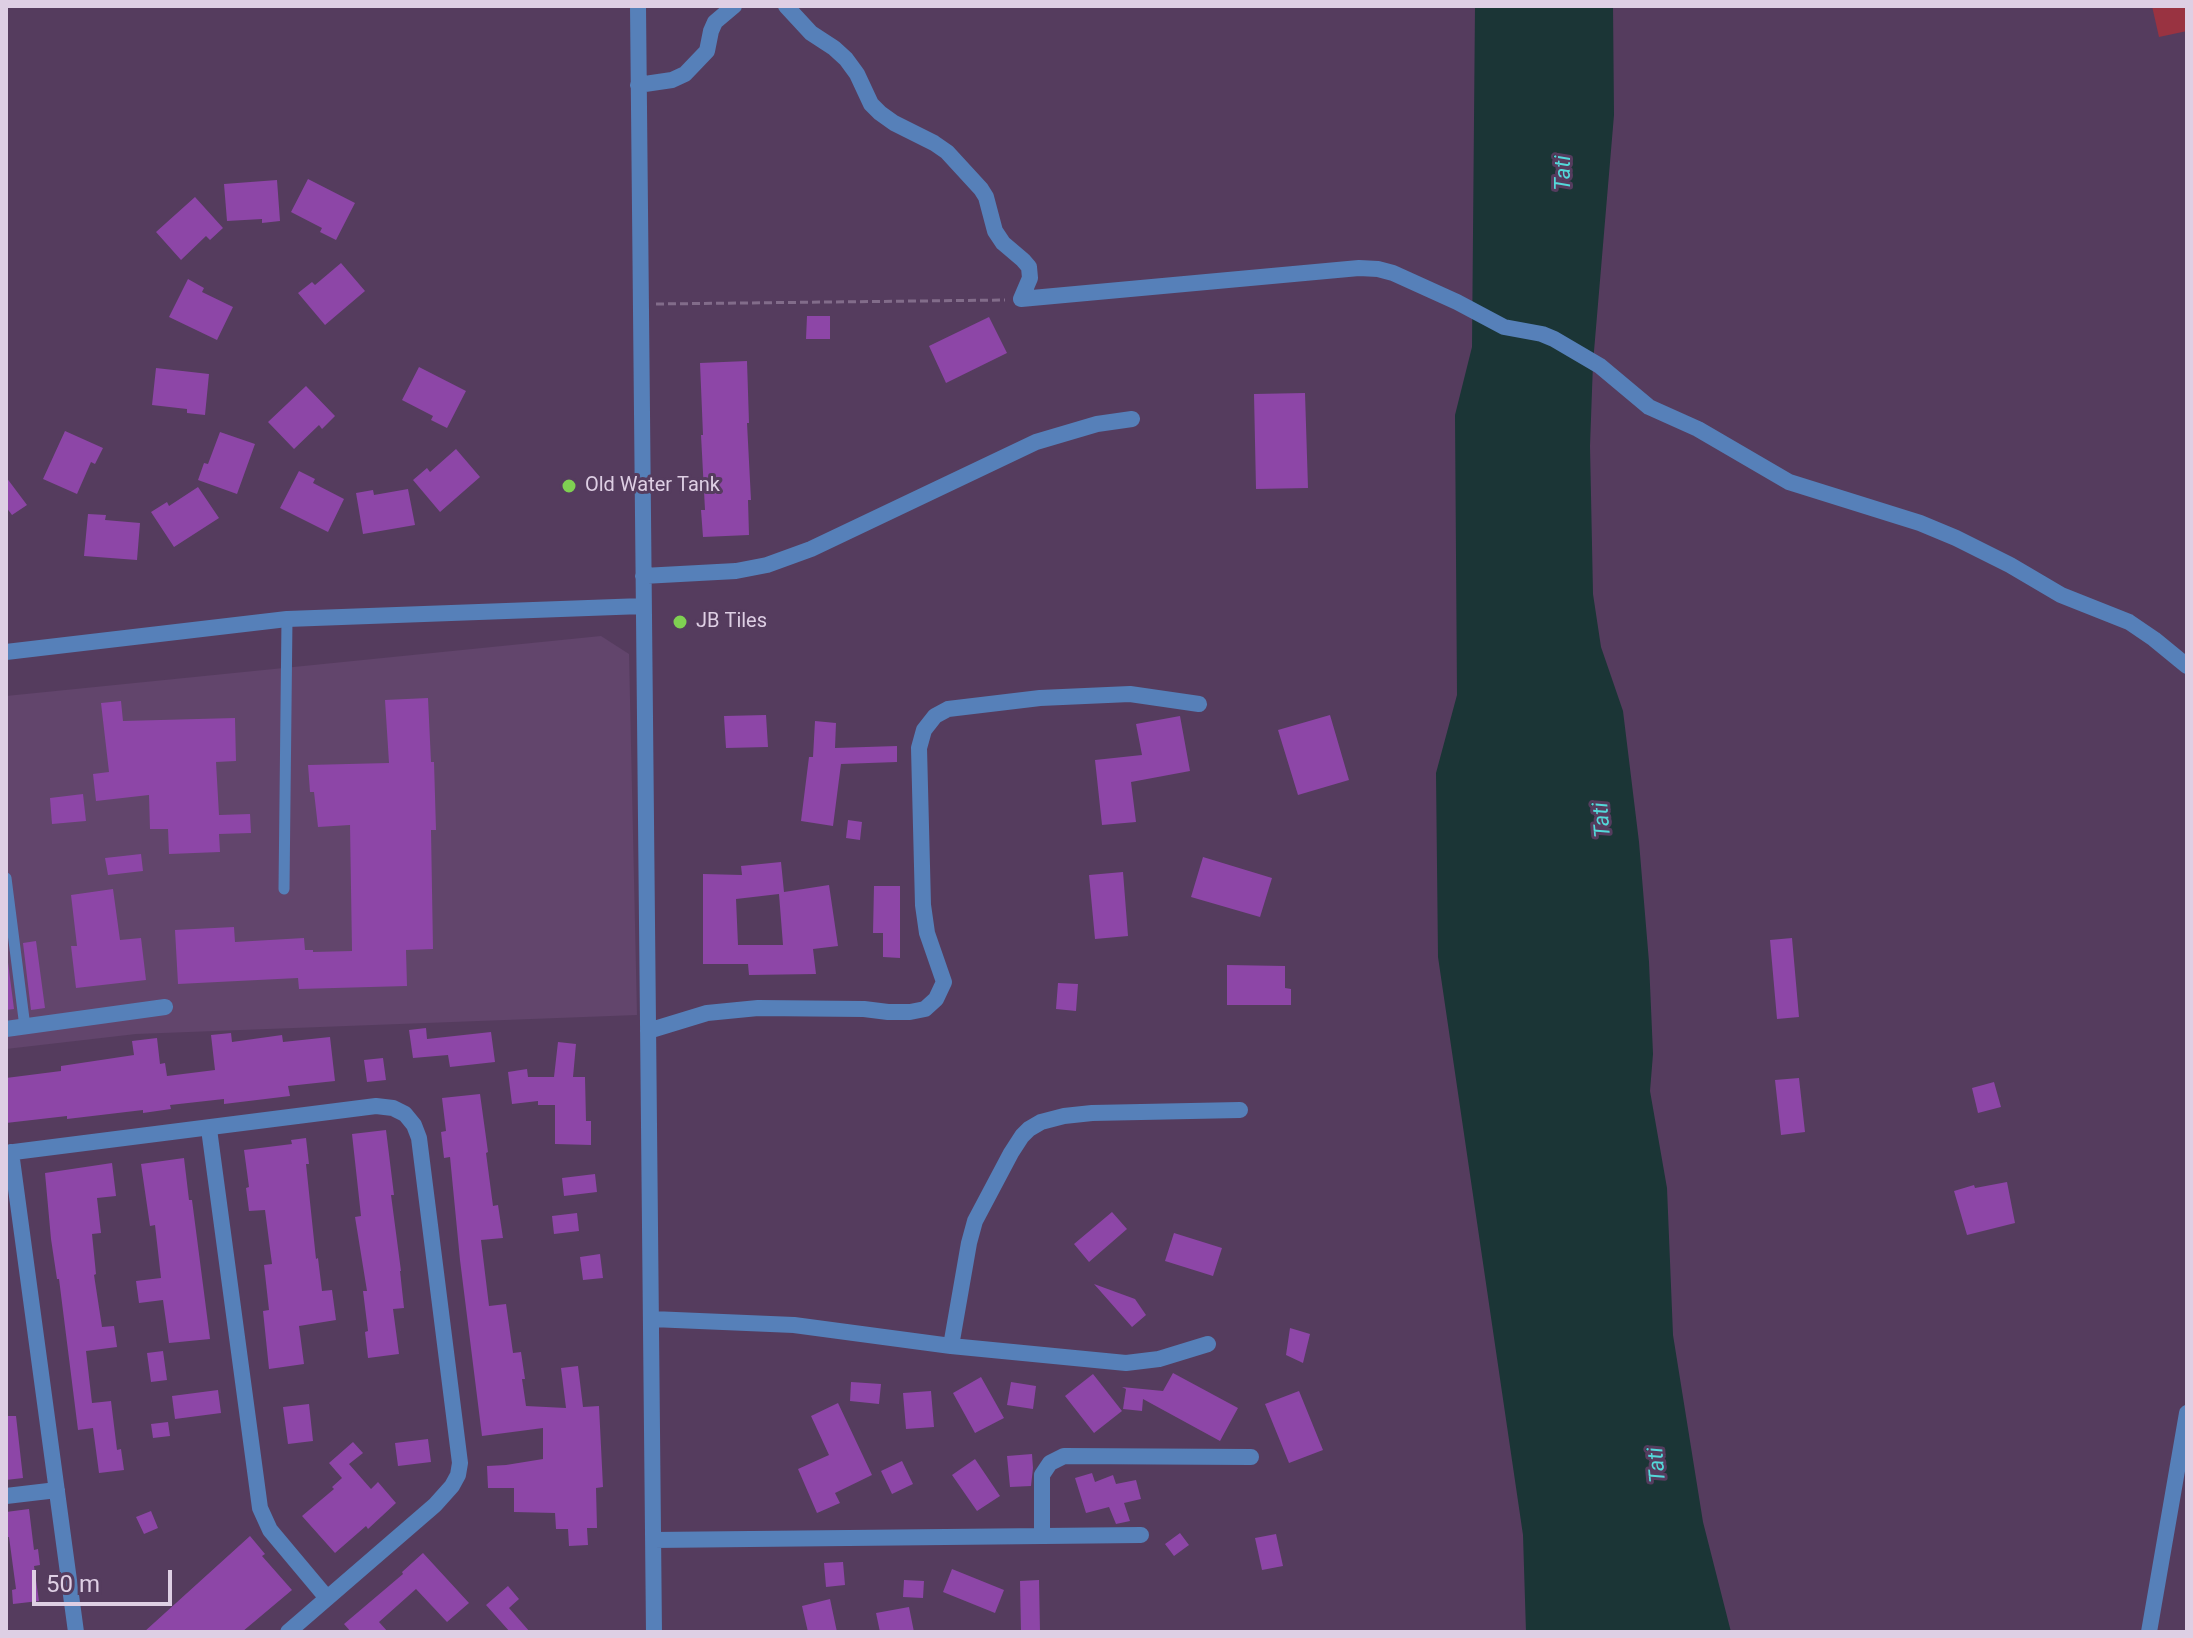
<!DOCTYPE html>
<html>
<head>
<meta charset="utf-8">
<style>
  body { margin:0 }
  #map { position:relative; width:2193px; height:1638px; overflow:hidden; background:#553c5e; font-family:Roboto,sans-serif }
  canvas { display:block }
  .frame { position:absolute; inset:0; border:8px solid #decfe4; pointer-events:none }
  .scale { position:absolute; left:32px; top:1570px; width:140px; height:36px; box-sizing:border-box; border:4px solid #decfe4; border-top:0; padding-left:10px; font-size:24px; line-height:28px; white-space:nowrap; color:#decfe4; -webkit-text-stroke:6px #553c5e; paint-order:stroke }
</style>
</head>
<body>
<div id="map">
<canvas width="2193" height="1638"></canvas>
<div class="frame"></div>
<div class="scale">50 m</div>
</div>
<script>
const ctx = document.querySelector('canvas').getContext('2d');
ctx.lineJoin = 'round';
function fillPath(path, color) { ctx.fillStyle = color; ctx.fill(path, 'evenodd'); }
const toPath = rows => new Path2D(rows.map(r => 'M' + r).join(''));
function trace(path, color, width, dash) { ctx.strokeStyle = color; ctx.lineWidth = width; ctx.lineCap = dash ? 'butt' : 'round'; ctx.setLineDash(dash || []); ctx.stroke(path); }
function label(font, color, halo, rows, align = 'center') {
  ctx.font = font + ' Roboto,sans-serif'; ctx.lineWidth = 6; ctx.setLineDash([]); ctx.textBaseline = 'middle'; ctx.strokeStyle = halo; ctx.fillStyle = color; for (const [text, x, y, turn = 0] of rows) {
    ctx.save(); ctx.translate(x, y); ctx.rotate((+turn || 0) * Math.PI / 180); ctx.textAlign = isNaN(turn) ? turn : align; if (halo) ctx.strokeText(text, 0, 0); ctx.fillText(text, 0, 0); ctx.restore();
  }
}
const built = toPath([
  [601,636,629,654,637,1015,136,1034,6,1049,6,696]
]);
const green = toPath([
  [2152,6,2187,6,2187,31,2159,37]
]);
const water = toPath([
  [1475,6,1613,6,1614,115,1593,363,1590,446,1593,594,1601,647,1623,711,1639,842,1649,962,1653,1054,1650,1091,1667,1188,1673,1335,1703,1522,1731,1632,1526,1632,1523,1535,1438,957,1436,773,1457,695,1455,415,1472,347]
]);
const building = toPath([
  [308,179,355,203,336,240,320,232,322,228,291,212],
  [277,180,280,221,262,223,262,219,227,221,224,184],
  [195,197,223,228,210,240,206,236,181,260,156,232],
  [341,263,365,291,325,325,298,293,312,282,315,285],
  [188,279,204,288,202,292,233,307,217,340,169,317],
  [807,316,830,316,830,339,806,339],
  [989,317,1007,353,946,383,929,346],
  [747,361,749,423,747,423,751,500,748,500,749,535,703,537,701,510,705,510,701,435,703,435,700,363],
  [419,367,466,391,447,428,431,420,433,416,402,400],
  [156,368,209,374,205,415,187,413,187,409,152,405],
  [306,386,335,416,322,429,319,425,294,449,268,422],
  [1305,393,1308,488,1256,489,1254,394],
  [65,431,103,448,95,464,91,462,77,494,43,479],
  [220,432,255,444,237,494,198,480,204,463,208,464],
  [456,449,480,477,440,512,413,480,427,468,430,472],
  [299,471,315,479,313,483,344,499,328,532,280,508],
  [6,477,27,505,12,515,6,507],
  [198,487,219,518,174,547,151,512,167,502,169,506],
  [408,489,415,525,363,534,356,493,373,490,374,495],
  [88,514,106,515,105,520,140,523,137,560,84,556],
  [428,698,431,762,434,762,436,830,431,830,433,949,406,950,407,986,299,989,298,978,178,984,175,930,234,927,235,942,304,938,305,950,313,950,313,952,352,951,350,825,318,827,314,792,310,792,308,765,389,763,385,700],
  [121,701,123,721,235,718,236,761,216,762,219,815,250,814,251,833,219,834,220,852,169,854,168,829,150,829,149,795,96,801,93,774,109,772,101,703],
  [766,715,768,747,726,748,724,716],
  [1330,715,1349,780,1298,795,1278,730],
  [1180,716,1190,771,1131,782,1136,822,1102,825,1095,760,1142,755,1136,724],
  [815,721,836,723,835,748,897,746,897,762,841,764,833,826,801,821,809,757,813,757],
  [83,794,86,821,52,824,50,798],
  [848,820,862,822,860,840,846,838],
  [141,854,143,871,108,875,105,858],
  [1203,857,1272,878,1260,917,1191,897],
  [781,862,784,892,829,885,838,946,813,949,816,974,749,975,748,964,703,964,703,874,742,875,741,866],
  [779,894,783,945,738,945,736,899],
  [1123,872,1128,936,1095,939,1089,875],
  [874,886,900,886,900,958,883,957,883,933,873,933],
  [113,889,120,940,141,938,146,980,76,988,71,946,77,946,71,895],
  [1792,938,1799,1017,1777,1019,1770,940],
  [36,941,45,1008,31,1010,23,943],
  [6,947,14,1009,6,1010],
  [1227,965,1285,966,1285,988,1291,989,1291,1005,1227,1005],
  [1058,983,1078,984,1076,1011,1056,1009],
  [426,1028,427,1039,491,1032,495,1062,450,1067,448,1055,413,1058,409,1030],
  [231,1033,232,1042,282,1035,283,1042,330,1037,335,1081,288,1086,290,1096,224,1104,224,1099,170,1105,171,1109,143,1113,143,1110,67,1119,67,1116,6,1123,6,1078,61,1071,61,1066,134,1055,132,1041,157,1038,160,1064,165,1063,167,1076,215,1070,211,1035],
  [558,1042,576,1044,573,1077,585,1077,586,1121,591,1121,591,1145,555,1144,555,1105,538,1105,538,1101,512,1104,508,1072,527,1069,528,1077,554,1077],
  [383,1058,386,1080,367,1082,364,1060],
  [1799,1078,1805,1132,1781,1135,1775,1080],
  [1994,1082,2001,1107,1978,1113,1972,1088],
  [480,1094,488,1152,486,1153,493,1206,498,1205,503,1238,481,1240,489,1306,506,1304,513,1353,521,1352,525,1379,522,1379,526,1406,566,1408,561,1368,578,1366,583,1407,599,1406,603,1487,596,1488,597,1528,587,1528,588,1545,569,1546,568,1529,556,1529,555,1513,514,1512,514,1488,488,1488,487,1466,506,1465,543,1459,543,1428,482,1436,460,1260,450,1157,444,1158,441,1132,446,1131,442,1098],
  [386,1130,394,1195,391,1195,401,1271,400,1271,404,1308,393,1309,399,1354,368,1358,365,1332,368,1331,363,1291,367,1291,355,1217,361,1216,352,1134],
  [306,1138,309,1164,306,1164,316,1259,318,1258,322,1291,332,1290,336,1320,299,1326,304,1364,269,1369,263,1311,269,1310,264,1265,272,1264,265,1210,249,1211,246,1188,249,1187,244,1150,292,1144,291,1140],
  [184,1158,189,1200,192,1200,210,1339,169,1343,163,1300,139,1303,136,1281,161,1278,155,1225,150,1226,141,1164],
  [112,1163,116,1196,97,1198,101,1233,92,1234,96,1274,94,1275,102,1327,114,1326,117,1347,86,1351,92,1403,111,1401,117,1450,121,1449,124,1470,99,1473,93,1428,78,1430,59,1279,57,1279,51,1239,45,1173],
  [595,1174,597,1192,564,1196,562,1178],
  [2007,1182,2015,1223,1967,1235,1954,1191,1974,1185,1975,1188],
  [1112,1212,1127,1229,1089,1262,1074,1244],
  [577,1213,579,1231,554,1234,552,1216],
  [1174,1233,1222,1248,1213,1276,1165,1261],
  [600,1254,603,1278,583,1280,580,1257],
  [1094,1284,1135,1299,1146,1315,1132,1327],
  [1290,1328,1310,1334,1303,1363,1286,1355],
  [163,1351,167,1380,151,1382,147,1353],
  [1173,1373,1238,1408,1220,1441,1143,1399,1142,1411,1123,1409,1126,1389,1122,1387,1163,1391],
  [1093,1374,1122,1411,1094,1433,1065,1396],
  [981,1377,1004,1418,975,1433,953,1393],
  [851,1382,881,1384,879,1404,850,1401],
  [1011,1382,1036,1386,1033,1409,1007,1405],
  [218,1390,221,1413,175,1419,172,1396],
  [931,1391,934,1427,906,1429,903,1393],
  [1299,1391,1323,1450,1289,1463,1265,1404],
  [838,1403,872,1475,835,1493,840,1503,817,1513,798,1469,829,1455,811,1416],
  [309,1404,313,1441,288,1444,283,1407],
  [6,1416,16,1416,23,1478,6,1480],
  [168,1422,170,1436,153,1438,151,1424],
  [428,1439,431,1462,398,1466,395,1443],
  [353,1442,363,1453,349,1464,371,1489,378,1482,396,1503,368,1529,366,1526,335,1553,302,1516,334,1489,332,1487,342,1478,329,1463],
  [1032,1454,1033,1468,1031,1486,1010,1487,1007,1456],
  [975,1459,1000,1496,977,1511,952,1475],
  [902,1461,913,1484,892,1494,881,1471],
  [1092,1473,1095,1482,1113,1475,1116,1484,1136,1480,1141,1499,1124,1503,1130,1521,1116,1524,1109,1507,1086,1513,1075,1478],
  [29,1509,34,1550,38,1549,40,1565,34,1566,39,1601,13,1604,12,1590,16,1589,9,1537,6,1537,6,1512],
  [151,1511,158,1528,144,1534,136,1517],
  [1180,1533,1189,1545,1174,1556,1165,1544],
  [1276,1534,1283,1566,1262,1570,1255,1538],
  [250,1536,265,1554,262,1556,292,1590,242,1632,144,1632],
  [423,1553,469,1603,447,1622,416,1589,379,1622,388,1632,351,1632,344,1624,403,1574,402,1572],
  [843,1562,845,1585,826,1587,824,1563],
  [952,1569,1004,1590,995,1613,943,1592],
  [904,1580,924,1581,923,1598,903,1597],
  [1039,1580,1040,1632,1021,1632,1020,1581],
  [508,1586,519,1599,509,1608,530,1632,510,1632,486,1605],
  [830,1599,837,1632,808,1632,802,1606],
  [909,1607,914,1632,880,1632,876,1613]
]);
const path = toPath([
  [656,304,1005,300]
]);
const lane = toPath([
  [6,878,25,1027],
  [284,889,287,619]
]);
const street = toPath([
  [638,6,654,1632],
  [786,6,811,33,834,48,846,59,857,74,871,104,880,113,894,123,934,143,947,152,981,189,986,197,995,231,1003,243,1023,260,1029,267,1030,278,1021,299,1359,268,1378,269,1393,273,1457,302,1504,327,1542,334,1554,339,1600,366,1649,407,1698,429,1789,482,1920,523,1956,538,2010,565,2061,595,2129,622,2154,639,2187,666],
  [638,85,672,80,685,74,707,51,711,31,715,22,734,6],
  [643,576,736,571,767,565,811,549,1036,442,1097,424,1132,419],
  [6,652,287,619,643,606],
  [6,1029,165,1007],
  [648,1031,707,1013,758,1008,864,1009,888,1012,910,1012,925,1009,936,999,944,982,927,933,923,905,919,748,924,730,935,716,948,709,1040,698,1130,694,1199,704],
  [209,1129,260,1508,270,1530,327,1598],
  [11,1152,76,1632],
  [6,1153,376,1106,393,1108,405,1114,414,1125,419,1138,460,1463,458,1475,452,1486,435,1505,288,1632],
  [652,1319,794,1325,951,1346,1126,1363,1159,1359,1208,1344],
  [951,1346,969,1243,975,1221,1011,1153,1022,1136,1029,1129,1041,1122,1064,1116,1092,1113,1240,1110],
  [6,1496,57,1490],
  [1042,1536,1042,1475,1050,1463,1064,1456,1251,1457],
  [653,1540,1141,1535],
  [2149,1632,2187,1413]
]);
const markers = [
  [569,486,8,"#7fd052"],
  [680,622,8,"#7fd052"]
];
const poiNames = [
  ["Old Water Tank",585,486],
  ["JB Tiles",696,622]
];
const waterNames = [
  ["Tati",1564,173,-90],
  ["Tati",1603,820,-95],
  ["Tati",1658,1465,-95]
];
fillPath(built, '#62456c');
fillPath(green, '#993341');
fillPath(water, '#1b3536');
fillPath(building, '#8d46a7');
trace(path, '#826c8a', 3, [8, 4]);
trace(lane, '#5680b9', 11);
trace(street, '#5680b9', 16);
for (const [x, y, r, color] of markers) { const dot = new Path2D(); dot.arc(x, y, r, 0, 2 * Math.PI); ctx.fillStyle = color; ctx.fill(dot); trace(dot, '#553c5e', 3); }
label('20px', '#decfe4', '#553c5e', poiNames, 'left');
label('italic 22px', '#54d9da', '#553c5e', waterNames);
</script>
</body>
</html>
